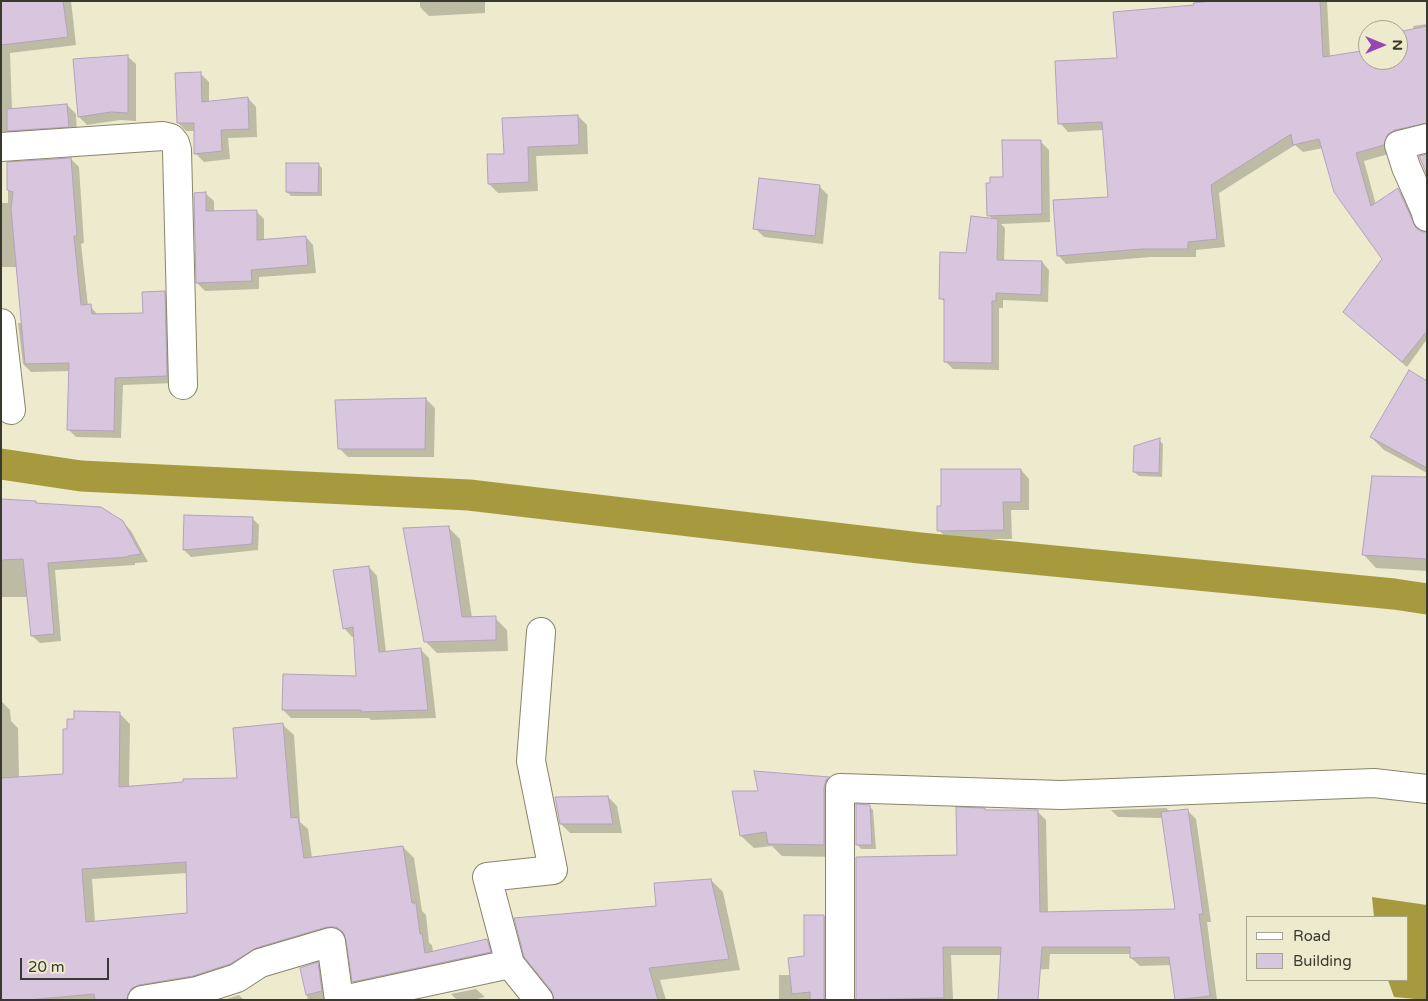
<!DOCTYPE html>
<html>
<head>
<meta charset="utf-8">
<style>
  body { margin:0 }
  #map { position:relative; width:1428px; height:1001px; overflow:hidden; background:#edeacd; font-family:"Varela Round",sans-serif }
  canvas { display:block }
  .frame { position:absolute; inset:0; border:2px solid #3a392e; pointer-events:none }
  .legend { position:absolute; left:1246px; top:916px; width:162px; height:65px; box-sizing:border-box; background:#edeacd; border:1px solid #a5a38d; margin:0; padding:6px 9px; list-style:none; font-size:15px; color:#3a392e }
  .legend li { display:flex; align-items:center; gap:10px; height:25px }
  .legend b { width:25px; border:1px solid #a5a38d }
  .north { position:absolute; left:1358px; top:20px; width:50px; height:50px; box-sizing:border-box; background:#edeacd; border:1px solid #a5a38d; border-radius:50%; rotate:90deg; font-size:14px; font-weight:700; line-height:20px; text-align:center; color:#3a392e }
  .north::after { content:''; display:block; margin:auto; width:18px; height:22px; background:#9945b3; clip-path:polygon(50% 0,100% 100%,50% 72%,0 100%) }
  .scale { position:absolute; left:20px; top:958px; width:89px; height:22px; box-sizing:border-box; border:2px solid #3a392e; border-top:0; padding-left:6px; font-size:15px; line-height:18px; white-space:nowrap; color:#3a392e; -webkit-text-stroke:4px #edeacd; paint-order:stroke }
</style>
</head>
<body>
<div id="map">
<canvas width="1428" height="1001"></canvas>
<div class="frame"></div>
<ul class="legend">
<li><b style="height:6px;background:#fff"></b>Road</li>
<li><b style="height:14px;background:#d8c6df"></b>Building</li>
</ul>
<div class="north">N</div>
<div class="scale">20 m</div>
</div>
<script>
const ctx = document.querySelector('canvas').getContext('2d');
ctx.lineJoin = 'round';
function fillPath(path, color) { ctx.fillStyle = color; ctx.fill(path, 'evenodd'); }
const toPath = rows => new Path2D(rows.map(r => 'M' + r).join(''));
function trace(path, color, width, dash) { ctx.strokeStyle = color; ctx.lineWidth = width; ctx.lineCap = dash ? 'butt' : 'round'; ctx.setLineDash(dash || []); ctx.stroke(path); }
const water = toPath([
  [1372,897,1427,905,1427,1000,1394,997,1388,980,1407,980,1407,917,1374,917]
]);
const shadow = toPath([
  [1,1,71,1,76,45,10,53,12,110,67,105,76,114,77,135,1,138],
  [420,1,485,1,485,13,429,16,420,7],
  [1213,1,1327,1,1330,57,1368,49,1368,60,1398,60,1398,34,1414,30,1413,26,1427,24,1427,132,1392,153,1364,161,1376,205,1398,190,1406,198,1421,232,1427,233,1427,339,1407,367,1353,320,1384,259,1323,148,1303,152,1295,145,1219,193,1225,247,1196,250,1196,257,1151,257,1066,264,1058,255,1109,198,1104,130,1068,132,1060,123,1119,59,1195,6],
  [127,56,136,64,136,121,120,120,87,125,79,117],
  [200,73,209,82,209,102,248,98,256,107,257,137,228,138,230,159,204,162,196,154,196,131,186,131,178,123],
  [578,116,587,125,588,154,536,156,538,191,498,193,489,184,505,155],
  [1040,141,1049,150,1050,222,1001,224,1005,228,1004,261,1042,262,1049,270,1048,302,1003,300,1003,308,999,308,999,370,953,369,946,362,946,303,941,298,967,254,993,220,989,215,1004,178],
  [71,159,79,167,84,243,81,244,88,306,90,306,98,315,145,314,164,292,172,300,175,383,123,385,121,438,76,437,68,429,70,371,31,372,23,364,18,323,22,323,17,267,1,267,1,203,8,203,8,163],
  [318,164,322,168,322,196,291,196,287,192],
  [819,186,828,195,823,244,764,237,755,228],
  [206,194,214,201,214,212,256,211,264,219,264,240,306,237,313,245,316,273,259,277,259,289,205,291,197,283],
  [1427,383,1427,473,1384,450,1371,437],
  [426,399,435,408,434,457,348,457,339,448],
  [1159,440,1163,444,1162,477,1139,476,1134,472],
  [1021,470,1029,479,1029,510,1011,510,1012,539,947,539,939,530,943,507],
  [1427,480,1427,571,1376,568,1363,554],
  [1,500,36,502,39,505,123,522,131,531,148,562,135,563,135,565,55,570,61,641,40,643,32,636,28,597,1,597],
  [185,516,252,518,259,525,258,550,191,557,184,550],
  [448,527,460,539,472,618,495,618,507,630,508,651,437,653,425,641],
  [369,567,377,576,386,652,421,650,429,658,436,718,371,720,369,718,291,718,283,710,357,677,355,636,352,637,344,628],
  [1,701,10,710,11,721,18,728,19,778,65,775,119,713,130,724,129,788,239,779,283,725,294,735,300,822,308,829,312,858,403,847,414,858,422,911,426,915,429,943,432,945,433,953,487,940,497,951,501,963,364,992,353,981,347,937,338,937,142,1000,1,1000],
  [187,873,188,914,95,922,92,879],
  [755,772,829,778,842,790,837,857,782,856,772,846,754,848,741,836,759,792],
  [608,797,617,806,622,833,570,833,561,824],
  [869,806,873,810,876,849,861,849,857,844],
  [1166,808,1171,812,1187,810,1196,819,1211,922,1207,922,1217,1000,1176,1000,1172,965,1140,966,1131,958,1131,954,1050,954,1049,969,1010,971,1002,955,951,955,953,1000,857,1000,958,856,986,811,1037,811,1046,820,1048,913,1176,911,1163,818,1118,817,1111,810],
  [711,880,723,892,740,970,660,980,666,1000,555,1000,657,907],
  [824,916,832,925,832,1000,779,1000,779,975,791,975,805,957],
  [318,964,325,971,329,1000,308,1000,301,968],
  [476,989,485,997,473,1000,457,1000,451,994],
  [239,995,244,1000,224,1000]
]);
const canal = toPath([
  [1,464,81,476,469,495,920,548,1394,594,1427,599]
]);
const building = toPath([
  [1,1,63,1,68,37,1,45,1,1],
  [1212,1,1320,1,1323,57,1368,50,1368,60,1398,60,1398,32,1427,26,1427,123,1395,130,1388,134,1384,145,1356,153,1371,206,1398,188,1416,228,1423,232,1427,232,1427,331,1402,362,1343,312,1382,259,1334,192,1319,139,1293,145,1291,134,1211,185,1217,239,1188,242,1188,249,1141,249,1057,256,1053,200,1108,197,1102,122,1058,124,1055,61,1117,58,1113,12,1194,5,1193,3,1212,1],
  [128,55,128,113,111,112,78,117,73,59,128,55],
  [201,72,202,102,248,97,249,129,221,130,222,151,194,154,194,123,177,123,175,73,201,72],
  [67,104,69,127,7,131,7,109,67,104],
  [578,115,579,145,528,147,529,182,488,184,487,154,504,154,502,118,578,115],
  [1002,140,1041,140,1042,214,987,216,986,183,990,183,990,177,1003,177,1002,140],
  [1427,154,1427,175,1419,156,1427,154],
  [71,158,77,236,74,236,81,305,91,304,92,314,143,313,142,292,165,291,167,376,115,378,114,431,67,430,69,363,25,364,11,209,13,192,7,190,7,162,71,158],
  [286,163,319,163,318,193,286,192,286,163],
  [759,178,820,185,815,236,753,229,759,178],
  [206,192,206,211,257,210,257,240,306,236,308,265,251,270,252,281,196,283,194,193,206,192],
  [971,216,998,219,997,260,1042,261,1041,295,996,293,996,301,992,301,992,363,944,362,944,299,939,299,940,252,966,253,971,216],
  [1409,370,1427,381,1427,468,1370,437,1409,370],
  [426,398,425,449,338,449,335,400,426,398],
  [1160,438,1159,473,1133,472,1134,446,1160,438],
  [941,469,1021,469,1021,502,1003,502,1004,530,937,531,937,506,941,506,941,469],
  [1372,476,1427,477,1427,559,1362,555,1372,476],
  [1,499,36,501,36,503,101,507,123,521,141,554,128,556,127,557,48,563,54,634,31,636,23,559,1,560,1,499],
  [184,515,253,517,252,544,183,550,184,515],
  [449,526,462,617,496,616,496,640,424,642,403,528,449,526],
  [369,566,379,652,421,648,428,710,361,712,361,710,282,710,283,674,356,676,353,627,343,629,333,570,369,566],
  [74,711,120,712,119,787,183,782,183,779,237,778,233,728,283,723,291,818,298,817,304,858,403,846,412,903,416,903,420,934,422,933,425,953,487,939,491,952,352,982,346,940,343,932,336,927,327,927,256,948,230,964,193,976,139,985,132,988,128,994,127,1000,95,1000,94,994,28,1000,1,1000,1,778,63,774,63,729,67,729,67,719,74,719,74,711],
  [186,862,187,913,86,922,82,869,186,862],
  [754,771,830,777,826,780,824,788,824,845,768,844,766,832,740,836,732,791,758,791,754,771],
  [608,796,613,824,560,824,555,797,608,796],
  [856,804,870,805,872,845,856,845,856,804],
  [956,807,985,808,985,810,1038,810,1040,912,1175,909,1161,812,1188,809,1203,914,1199,914,1210,996,1175,1000,1169,957,1130,958,1130,947,1042,947,1038,1000,998,1000,1001,947,943,947,944,998,856,1000,856,857,957,855,956,807],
  [711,879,729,959,649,968,658,1000,554,1000,551,990,524,957,514,918,656,906,654,883,711,879],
  [804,915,824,915,824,1000,810,1000,810,992,792,994,788,958,804,956,804,915],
  [318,962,322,991,306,995,300,968,318,962]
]);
const minor = toPath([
  [1427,138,1399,145,1406,167,1425,210,1427,217],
  [1,147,163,136,171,138,175,143,177,150,183,385],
  [1,323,11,410],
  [510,964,487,877,553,870,531,761,541,632],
  [142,1000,197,991,237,978,260,963,331,942,339,1000],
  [343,1000,510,964,539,1000],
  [840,1000,840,788,1061,795,1374,783,1427,789]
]);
fillPath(water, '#a79a3e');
fillPath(shadow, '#0003');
trace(canal, '#a79a3e', 31);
fillPath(building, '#d8c6df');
trace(building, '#b3a2b9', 1);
trace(minor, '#88856b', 30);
trace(minor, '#fff', 28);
</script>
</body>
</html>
